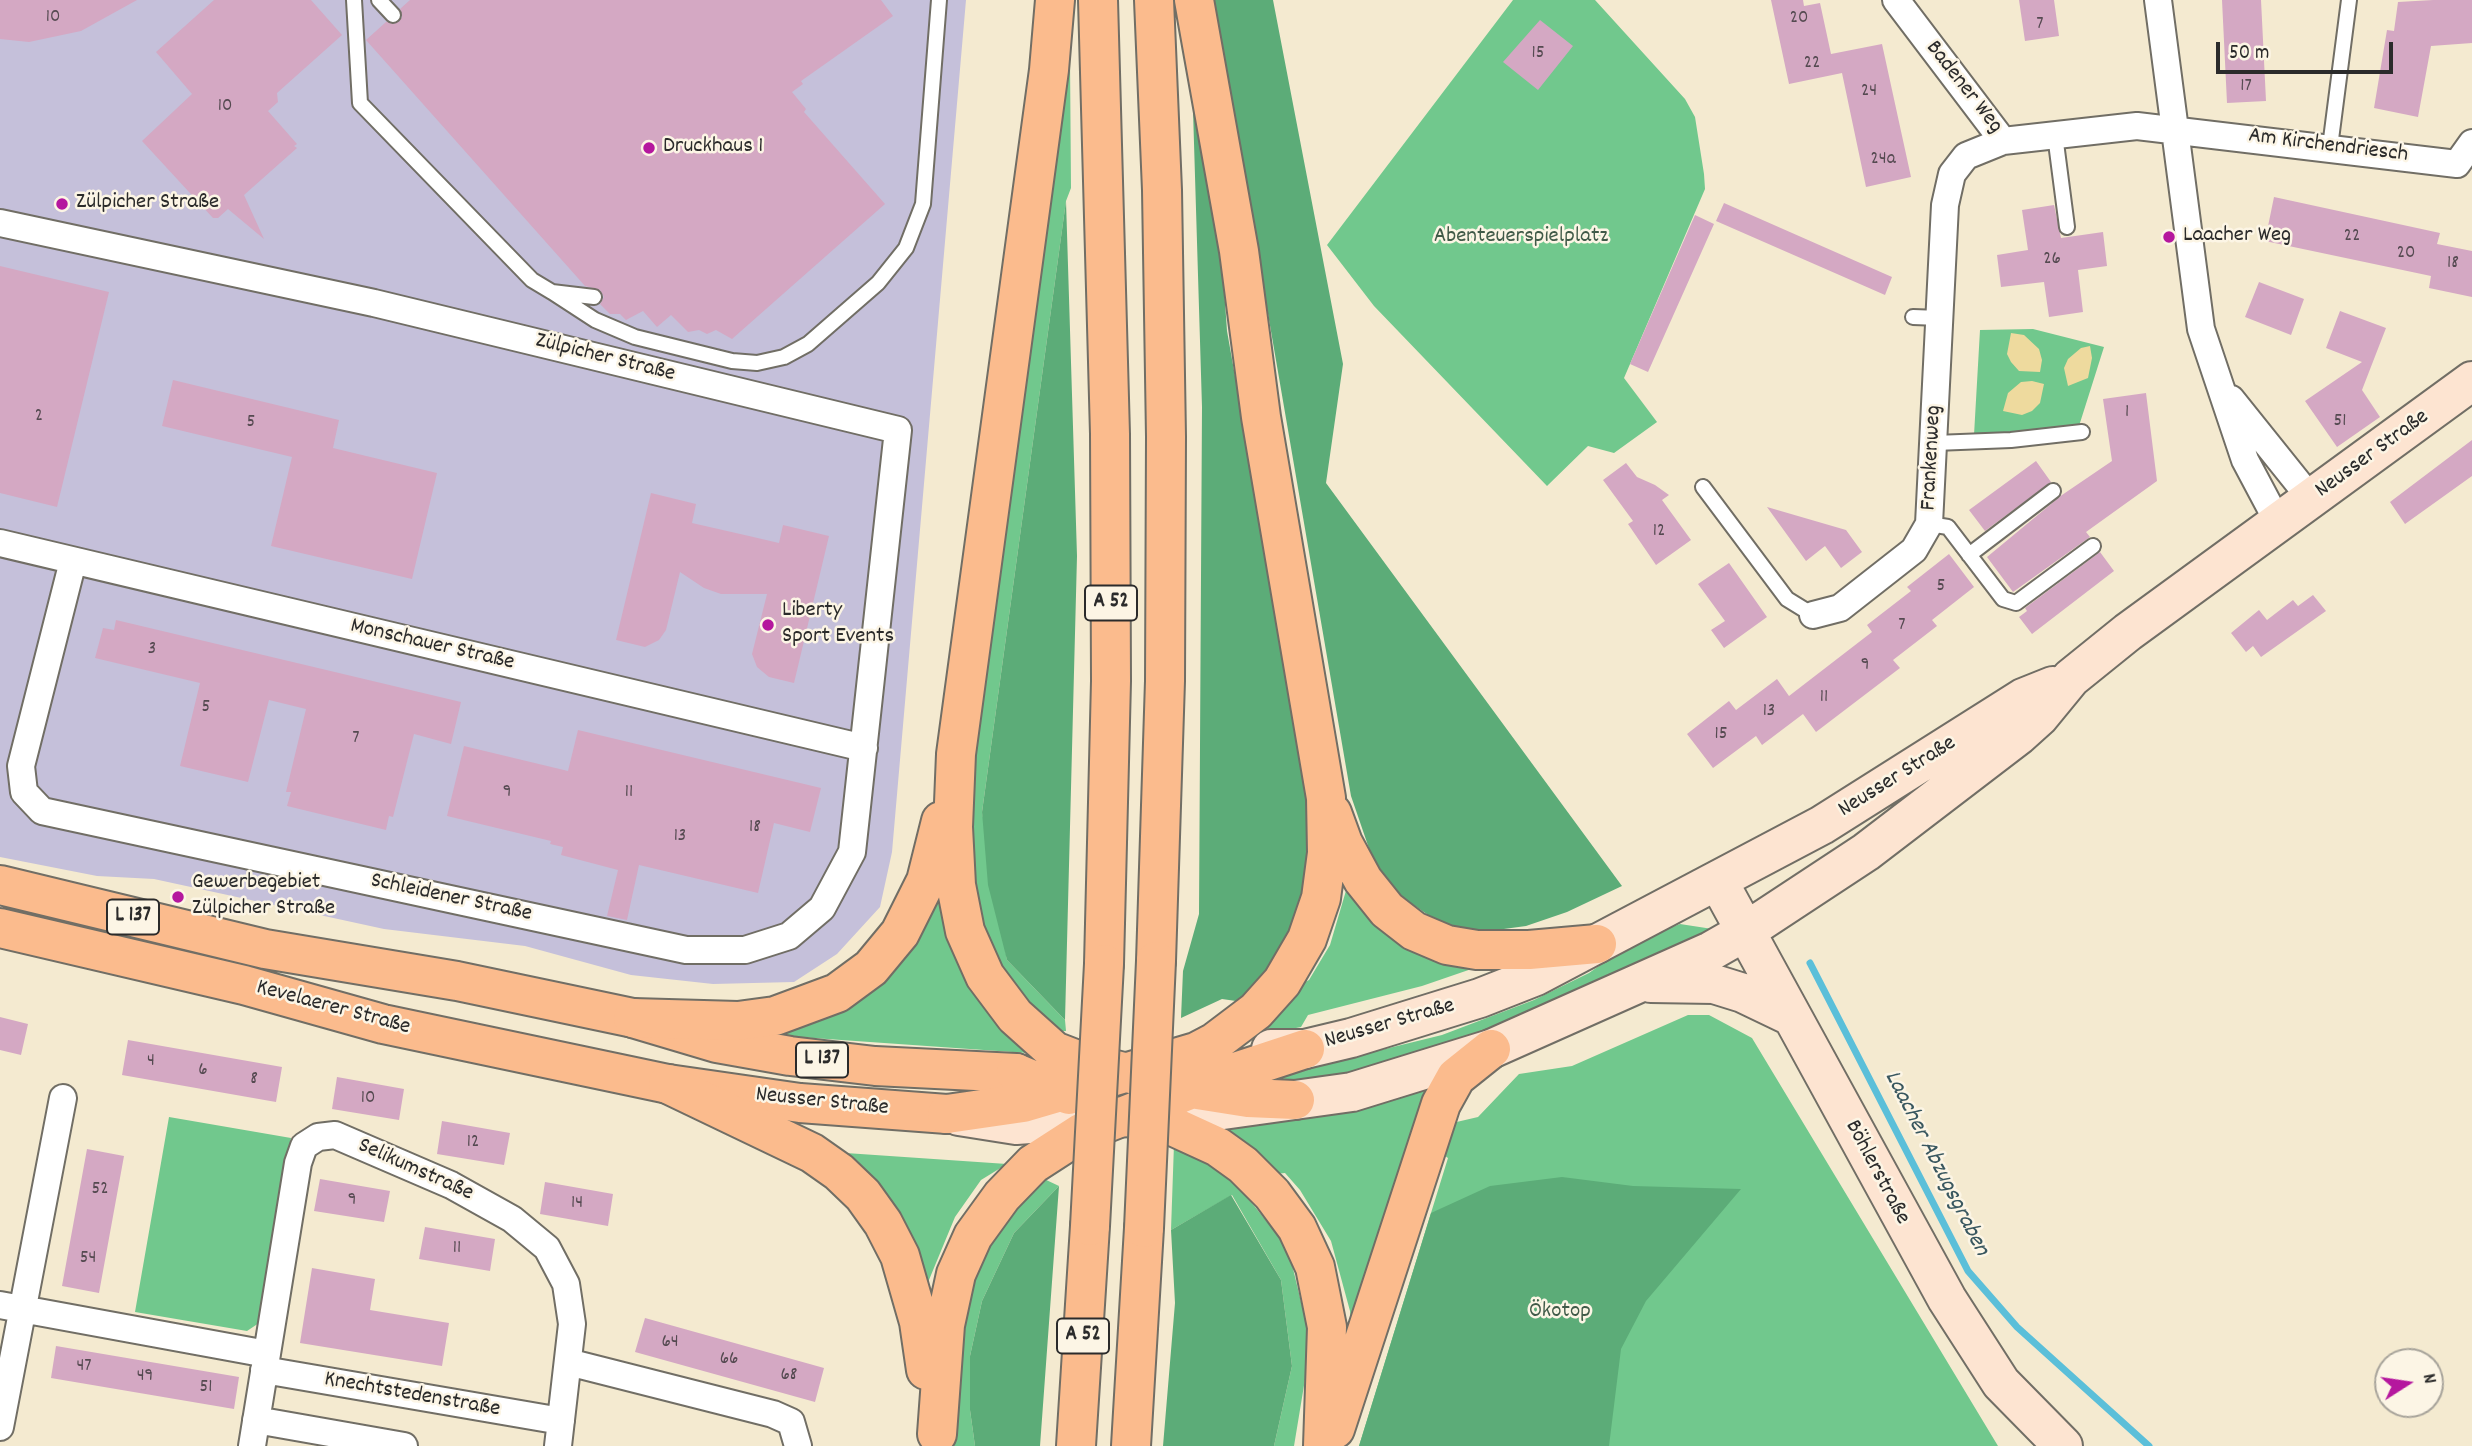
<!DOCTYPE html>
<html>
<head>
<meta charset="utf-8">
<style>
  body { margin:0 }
  #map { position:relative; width:2472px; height:1446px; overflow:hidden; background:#f4ead0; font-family:Dekko,sans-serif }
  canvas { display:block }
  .north { position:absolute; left:2374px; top:1348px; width:70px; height:70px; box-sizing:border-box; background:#fcf5e5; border:2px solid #a8a49b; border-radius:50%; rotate:78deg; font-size:19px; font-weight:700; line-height:28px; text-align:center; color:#2b2b2b }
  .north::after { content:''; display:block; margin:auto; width:24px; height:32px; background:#b5179e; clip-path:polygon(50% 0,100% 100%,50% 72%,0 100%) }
  .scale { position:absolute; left:2216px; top:42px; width:177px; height:32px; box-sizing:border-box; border:4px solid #2b2b2b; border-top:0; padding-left:9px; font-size:21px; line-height:24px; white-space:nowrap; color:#2b2b2b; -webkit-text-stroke:5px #fcf5e5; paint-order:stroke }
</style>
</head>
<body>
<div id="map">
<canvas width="2472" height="1446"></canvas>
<div class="north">N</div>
<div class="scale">50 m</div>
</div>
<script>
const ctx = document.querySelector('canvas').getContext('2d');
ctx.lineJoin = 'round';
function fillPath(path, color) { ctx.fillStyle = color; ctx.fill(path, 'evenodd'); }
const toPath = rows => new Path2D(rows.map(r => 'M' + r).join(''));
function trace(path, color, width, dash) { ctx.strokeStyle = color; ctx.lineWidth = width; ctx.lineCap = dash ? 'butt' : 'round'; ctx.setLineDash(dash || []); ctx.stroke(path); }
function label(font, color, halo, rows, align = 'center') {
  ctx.font = font + ' Dekko,sans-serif'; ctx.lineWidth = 5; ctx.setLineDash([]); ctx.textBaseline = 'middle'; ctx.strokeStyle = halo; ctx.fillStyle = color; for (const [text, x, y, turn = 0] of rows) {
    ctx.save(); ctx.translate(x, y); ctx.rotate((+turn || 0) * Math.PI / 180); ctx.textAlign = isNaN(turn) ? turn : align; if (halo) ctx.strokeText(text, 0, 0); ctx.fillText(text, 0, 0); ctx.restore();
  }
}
const industrial = toPath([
  [0,0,966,0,892,852,880,907,837,954,794,982,713,984,631,975,525,946,384,929,154,879,97,876,0,857]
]);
const green = toPath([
  [1513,0,1595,0,1685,99,1695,117,1704,174,1705,189,1624,378,1657,422,1614,453,1588,446,1547,486,1374,306,1327,245],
  [1070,60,1071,188,1066,201,982,812,1007,960,1065,1020,1066,1031,1046,1032,978,934,965,815,1064,71],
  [2033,329,2104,347,2079,426,1974,435,1980,330],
  [1350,877,1486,964,1422,986,1308,1015,1301,1027,1261,1035,1257,1030,1295,987,1309,980,1330,945],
  [940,896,1041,1054,770,1035],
  [1680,924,1719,930,1526,1024,1334,1084,1268,1082,1279,1075,1442,1035,1534,1000,1589,973,1633,942],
  [1688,1015,1709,1015,1752,1038,1998,1446,1359,1446,1448,1158,1439,1152,1448,1124,1478,1117,1519,1074,1572,1066],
  [1434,1082,1353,1359,1350,1311,1331,1241,1300,1190,1285,1173,1274,1174,1206,1124],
  [169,1117,291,1138,259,1323,247,1331,135,1312],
  [1174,1144,1231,1177,1288,1248,1311,1343,1294,1446,1274,1446,1292,1366,1281,1280,1232,1195,1171,1230],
  [831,1152,1007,1164,981,1180,955,1217,924,1292],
  [1042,1178,1059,1186,1014,1233,982,1301,970,1356,970,1410,975,1446,953,1446,949,1415,956,1325,983,1244]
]);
const forest = toPath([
  [1214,0,1273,0,1343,364,1326,483,1622,886,1567,912,1526,926,1489,931,1478,936,1437,921,1402,897,1373,860,1351,796],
  [1191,44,1220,230,1227,331,1309,794,1311,851,1300,911,1275,964,1243,1002,1222,999,1181,1018,1183,971,1199,914,1202,407],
  [1066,201,1077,556,1065,1020,1007,960,988,885,982,812],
  [1562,1177,1633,1186,1741,1189,1646,1301,1621,1349,1609,1446,1359,1446,1431,1213,1490,1186],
  [1059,1186,1040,1446,975,1446,970,1410,970,1356,982,1301,1014,1233],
  [1231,1195,1281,1280,1292,1366,1274,1446,1163,1446,1175,1303,1171,1230]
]);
const sand = toPath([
  [2011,333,2024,335,2039,349,2042,360,2040,372,2019,371,2011,362,2007,354],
  [2090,346,2092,358,2088,378,2068,386,2064,368,2068,359,2081,348],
  [2032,381,2044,384,2040,403,2032,411,2022,415,2003,411,2008,393,2021,382]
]);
const stream = toPath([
  [1810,963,1968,1271,2017,1327,2149,1446]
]);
const building = toPath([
  [0,0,137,0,81,31,29,42,0,39],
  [214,0,311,0,342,35,277,93,278,102,268,111,297,144,294,146,297,148,244,195,264,239,228,209,218,218,213,218,142,141,192,94,156,52],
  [410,0,881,0,893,16,801,81,803,84,792,92,806,109,804,112,885,204,732,339,716,330,707,334,699,330,688,332,671,315,657,327,643,311,626,320,620,314,610,314,600,304,604,297,600,290,585,286,366,40,386,22,399,22,402,17,400,9],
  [1771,0,1803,0,1804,6,1820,3,1831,54,1882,44,1911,177,1866,187,1842,73,1789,84],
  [2019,0,2054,0,2059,36,2025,41],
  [2222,0,2261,0,2266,101,2227,103],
  [2433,0,2472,0,2472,43,2431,46,2418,117,2374,108,2387,30,2394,31,2398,2],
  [1540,20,1573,46,1538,90,1503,62],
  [2274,197,2440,233,2437,244,2472,251,2472,297,2429,288,2431,276,2265,241],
  [1724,203,1892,277,1885,295,1716,221],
  [2054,205,2061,238,2103,232,2107,266,2078,270,2083,312,2049,317,2044,282,2001,287,1997,255,2028,250,2022,210],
  [1695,215,1714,224,1648,372,1630,364],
  [0,266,109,292,57,507,0,493],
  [2259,282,2304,299,2291,335,2245,317],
  [2340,311,2386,328,2362,390,2380,417,2337,447,2305,401,2362,362,2326,348],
  [173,380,339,420,333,448,437,473,412,579,271,546,292,457,162,426],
  [2146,393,2157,481,2086,532,2090,537,2013,592,1987,557,2062,495,2112,461,2103,399],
  [2472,440,2472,476,2405,524,2390,502],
  [2036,461,2051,482,1985,531,1969,510],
  [1626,463,1637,477,1655,485,1669,495,1662,500,1691,540,1656,565,1628,524,1633,521,1603,480],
  [651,493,696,504,692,523,749,536,779,543,783,525,829,536,794,683,769,677,757,667,752,654,767,594,721,594,704,588,680,572,666,630,659,640,645,647,616,640],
  [1767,507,1846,530,1862,552,1841,568,1825,546,1806,561],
  [2100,552,2114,571,2032,634,2019,617,2027,611,2025,608],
  [1949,554,1974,587,1932,620,1937,626,1893,660,1900,668,1816,732,1803,714,1762,745,1756,736,1713,768,1687,734,1729,701,1736,710,1777,679,1789,696,1872,632,1867,625,1911,591,1907,587],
  [1729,563,1767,617,1724,648,1711,630,1725,621,1698,584],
  [2313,595,2326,611,2261,657,2253,646,2246,652,2231,633,2259,610,2267,620,2293,600,2298,606],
  [116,620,461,702,451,744,414,734,393,817,389,816,386,830,287,806,291,792,286,792,306,709,269,700,248,782,180,766,200,683,95,658,103,628,114,630],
  [578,730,821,788,810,832,774,823,758,893,639,865,627,920,607,916,618,870,561,855,563,847,550,844,551,841,447,816,464,746,568,771],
  [0,1017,28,1024,21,1055,0,1050],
  [128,1040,282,1067,276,1102,122,1075],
  [337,1077,404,1089,399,1120,332,1109],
  [442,1121,510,1133,504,1165,437,1154],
  [87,1149,124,1156,99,1293,62,1286],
  [320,1179,390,1191,384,1222,314,1211],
  [545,1182,613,1194,608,1226,540,1214],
  [425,1227,495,1239,490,1271,419,1259],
  [312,1268,375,1279,370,1310,449,1323,442,1366,300,1343],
  [645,1318,824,1368,815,1402,635,1352],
  [56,1346,239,1377,234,1409,51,1378]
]);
const lane = toPath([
  [354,0,360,103,532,280,552,292,594,297],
  [379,0,393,15],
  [2055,135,2067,227],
  [2330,147,2349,0],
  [552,292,595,320,635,337,732,361,757,363,784,357,808,344,878,283,906,248,923,204,939,0],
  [1913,317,1940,318],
  [1935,443,2011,440,2082,432],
  [1703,487,1787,599,1813,615],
  [1929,524,1948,527,2003,599,2016,603,2093,546],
  [1969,555,2053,491]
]);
const street = toPath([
  [1896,0,2003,141,2137,126,2457,164,2472,143],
  [2158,0,2201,329,2245,460,2279,524],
  [0,223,374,303,898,430,852,852,822,908,789,936,745,950,686,950,42,811,24,792,21,766,73,561],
  [2231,399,2312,500],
  [0,543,864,748],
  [1813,615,1840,608,1914,550,1929,524,1945,205,1952,174,1966,156,2003,141],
  [0,1305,267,1354],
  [568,1362,773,1414,791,1422,798,1446],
  [264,1370,561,1421],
  [256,1420,404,1446],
  [0,1427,63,1098],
  [252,1446,298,1163,304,1146,318,1137,335,1135,451,1185,512,1219,547,1248,566,1284,572,1324,558,1446]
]);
const secondary = toPath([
  [1718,881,1947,1299,2001,1383,2063,1446],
  [1651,983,1714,984,1743,993,1791,1016],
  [1271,1049,1305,1049,1351,1038,1480,998,1536,976,1822,825,2023,698,2053,686],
  [959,1116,1016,1125,1223,1110,1352,1092,1491,1049,1711,951,1746,931,1866,852,2019,735,2039,717,2071,678,2128,632,2472,381]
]);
const primary = toPath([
  [0,885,265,949,457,981,633,1018,717,1043,790,1056,875,1066,1016,1073],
  [0,928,244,985,383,1024,668,1084,800,1103,947,1114]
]);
const highway = toPath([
  [1055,0,1049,70,956,754,953,827,956,885,965,931,985,976,1015,1016,1054,1051,1080,1061,1191,1089,1248,1098,1295,1100],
  [1098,0,1110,434,1111,681,1104,964],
  [1154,0,1162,190,1166,437,1165,681,1156,961],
  [1332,813,1343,843,1363,880,1387,910,1414,931,1447,945,1477,950,1529,950,1597,944],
  [633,1018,738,1021,775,1016,837,993,871,968,900,933,926,881,941,821],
  [1016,1073,1069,1095],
  [668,1084,812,1153,839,1172,863,1195,883,1223,900,1256,919,1322,926,1370],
  [947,1114,1023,1103,1196,1052,1215,1042,1256,1011,1282,982,1307,939,1321,898,1327,853,1326,798,1261,417,1239,251,1194,0],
  [1122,1116,1170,1125,1218,1147,1243,1165,1272,1194,1297,1228,1315,1267,1327,1327,1323,1446],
  [1335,1429,1441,1104,1456,1077,1491,1049],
  [937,1434,945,1325,956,1274,973,1236,1002,1196,1033,1164,1081,1133,1235,1072,1305,1049],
  [1076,1446,1090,1226],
  [1131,1446,1144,1228]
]);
const highwayBridge = toPath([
  [1090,1226,1104,964],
  [1144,1228,1156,961]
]);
const markers = [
  [649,148,7,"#b5179e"],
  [62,204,7,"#b5179e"],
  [2169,237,7,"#b5179e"],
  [768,625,7,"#b5179e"],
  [178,897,7,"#b5179e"]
];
const numberNames = [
  ["10",53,18],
  ["20",1799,19],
  ["7",2040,25],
  ["15",1538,54],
  ["22",1812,64],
  ["17",2246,87],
  ["24",1869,92],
  ["10",225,107],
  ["24a",1883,160],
  ["22",2352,237],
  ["20",2406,254],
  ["26",2052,260],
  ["18",2453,264],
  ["1",2127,413],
  ["2",39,417],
  ["51",2340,422],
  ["5",251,423],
  ["12",1659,532],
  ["5",1941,587],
  ["7",1902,626],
  ["3",152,650],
  ["9",1865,666],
  ["11",1824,698],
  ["5",206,708],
  ["13",1769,712],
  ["15",1721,735],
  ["7",356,739],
  ["9",507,793],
  ["11",629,793],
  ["18",755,828],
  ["13",680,837],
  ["4",151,1062],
  ["6",203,1071],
  ["8",254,1080],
  ["10",368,1099],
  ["12",473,1143],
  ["52",100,1190],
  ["9",352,1201],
  ["14",577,1204],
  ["11",457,1249],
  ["54",88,1259],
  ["64",670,1343],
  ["66",729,1360],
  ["47",84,1367],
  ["68",789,1376],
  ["49",145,1377],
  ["51",206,1388]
];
const shields = [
  [1111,603,52],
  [133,917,52],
  [822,1060,52],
  [1083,1336,52]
];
const shieldNames = [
  ["A 52",1111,603],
  ["L 137",133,917],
  ["L 137",822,1060],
  ["A 52",1083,1336]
];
const streetNames = [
  ["Badener Weg",1963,88,52],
  ["Am Kirchendriesch",2328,147,7],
  ["Zülpicher Straße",605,359,14],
  ["Neusser Straße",2373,455,-36],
  ["Frankenweg",1933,458,-87],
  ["Monschauer Straße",432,646,13],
  ["Neusser Straße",1898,778,-32],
  ["Schleidener Straße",451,899,12],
  ["Kevelaerer Straße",333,1009,15],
  ["Neusser Straße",1390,1025,-16],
  ["Neusser Straße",822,1103,6],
  ["Selikumstraße",415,1171,24],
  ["Böhlerstraße",1876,1173,62],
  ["Knechtstedenstraße",412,1396,10]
];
const poiNames = [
  ["Druckhaus 1",663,148],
  ["Zülpicher Straße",76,204],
  ["Laacher Weg",2183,237],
  ["Liberty",782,612],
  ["Sport Events",782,638],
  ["Gewerbegebiet",192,884],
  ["Zülpicher Straße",192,910]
];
const parkNames = [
  ["Abenteuerspielplatz",1521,238],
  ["Ökotop",1560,1313]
];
const waterNames = [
  ["Laacher Abzugsgraben",1935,1164,63]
];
fillPath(industrial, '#c5c0da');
fillPath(green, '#71c88d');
fillPath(forest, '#5cac78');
fillPath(sand, '#eeda9e');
trace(stream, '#5bbfd9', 7);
fillPath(building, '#d4a8c3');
trace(lane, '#716e65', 18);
trace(street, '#716e65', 30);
trace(secondary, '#716e65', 42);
trace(primary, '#716e65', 42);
trace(highway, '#716e65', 42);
trace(lane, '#fff', 14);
trace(street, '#fff', 26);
trace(secondary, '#fde4d1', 38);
trace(primary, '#fbbb8d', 38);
trace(highway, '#fbbb8d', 38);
trace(highwayBridge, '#716e65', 42, []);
trace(highwayBridge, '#fbbb8d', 38);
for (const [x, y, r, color] of markers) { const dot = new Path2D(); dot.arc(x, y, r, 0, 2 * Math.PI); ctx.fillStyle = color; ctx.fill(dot); trace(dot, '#fcf5e5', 2.5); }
label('19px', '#554a51', null, numberNames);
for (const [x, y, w] of shields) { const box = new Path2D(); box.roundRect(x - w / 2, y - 17.5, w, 35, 5); ctx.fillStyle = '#fcf5e5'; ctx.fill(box); trace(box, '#2b2b2b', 2); }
label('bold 21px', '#2b2b2b', null, shieldNames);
label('23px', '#2b2b2b', '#fcf5e5', streetNames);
label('23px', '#2b2b2b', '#fcf5e5', poiNames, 'left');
label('23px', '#405a48', '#fcf5e5', parkNames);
label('italic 24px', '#39575f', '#fcf5e5', waterNames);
</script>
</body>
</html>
